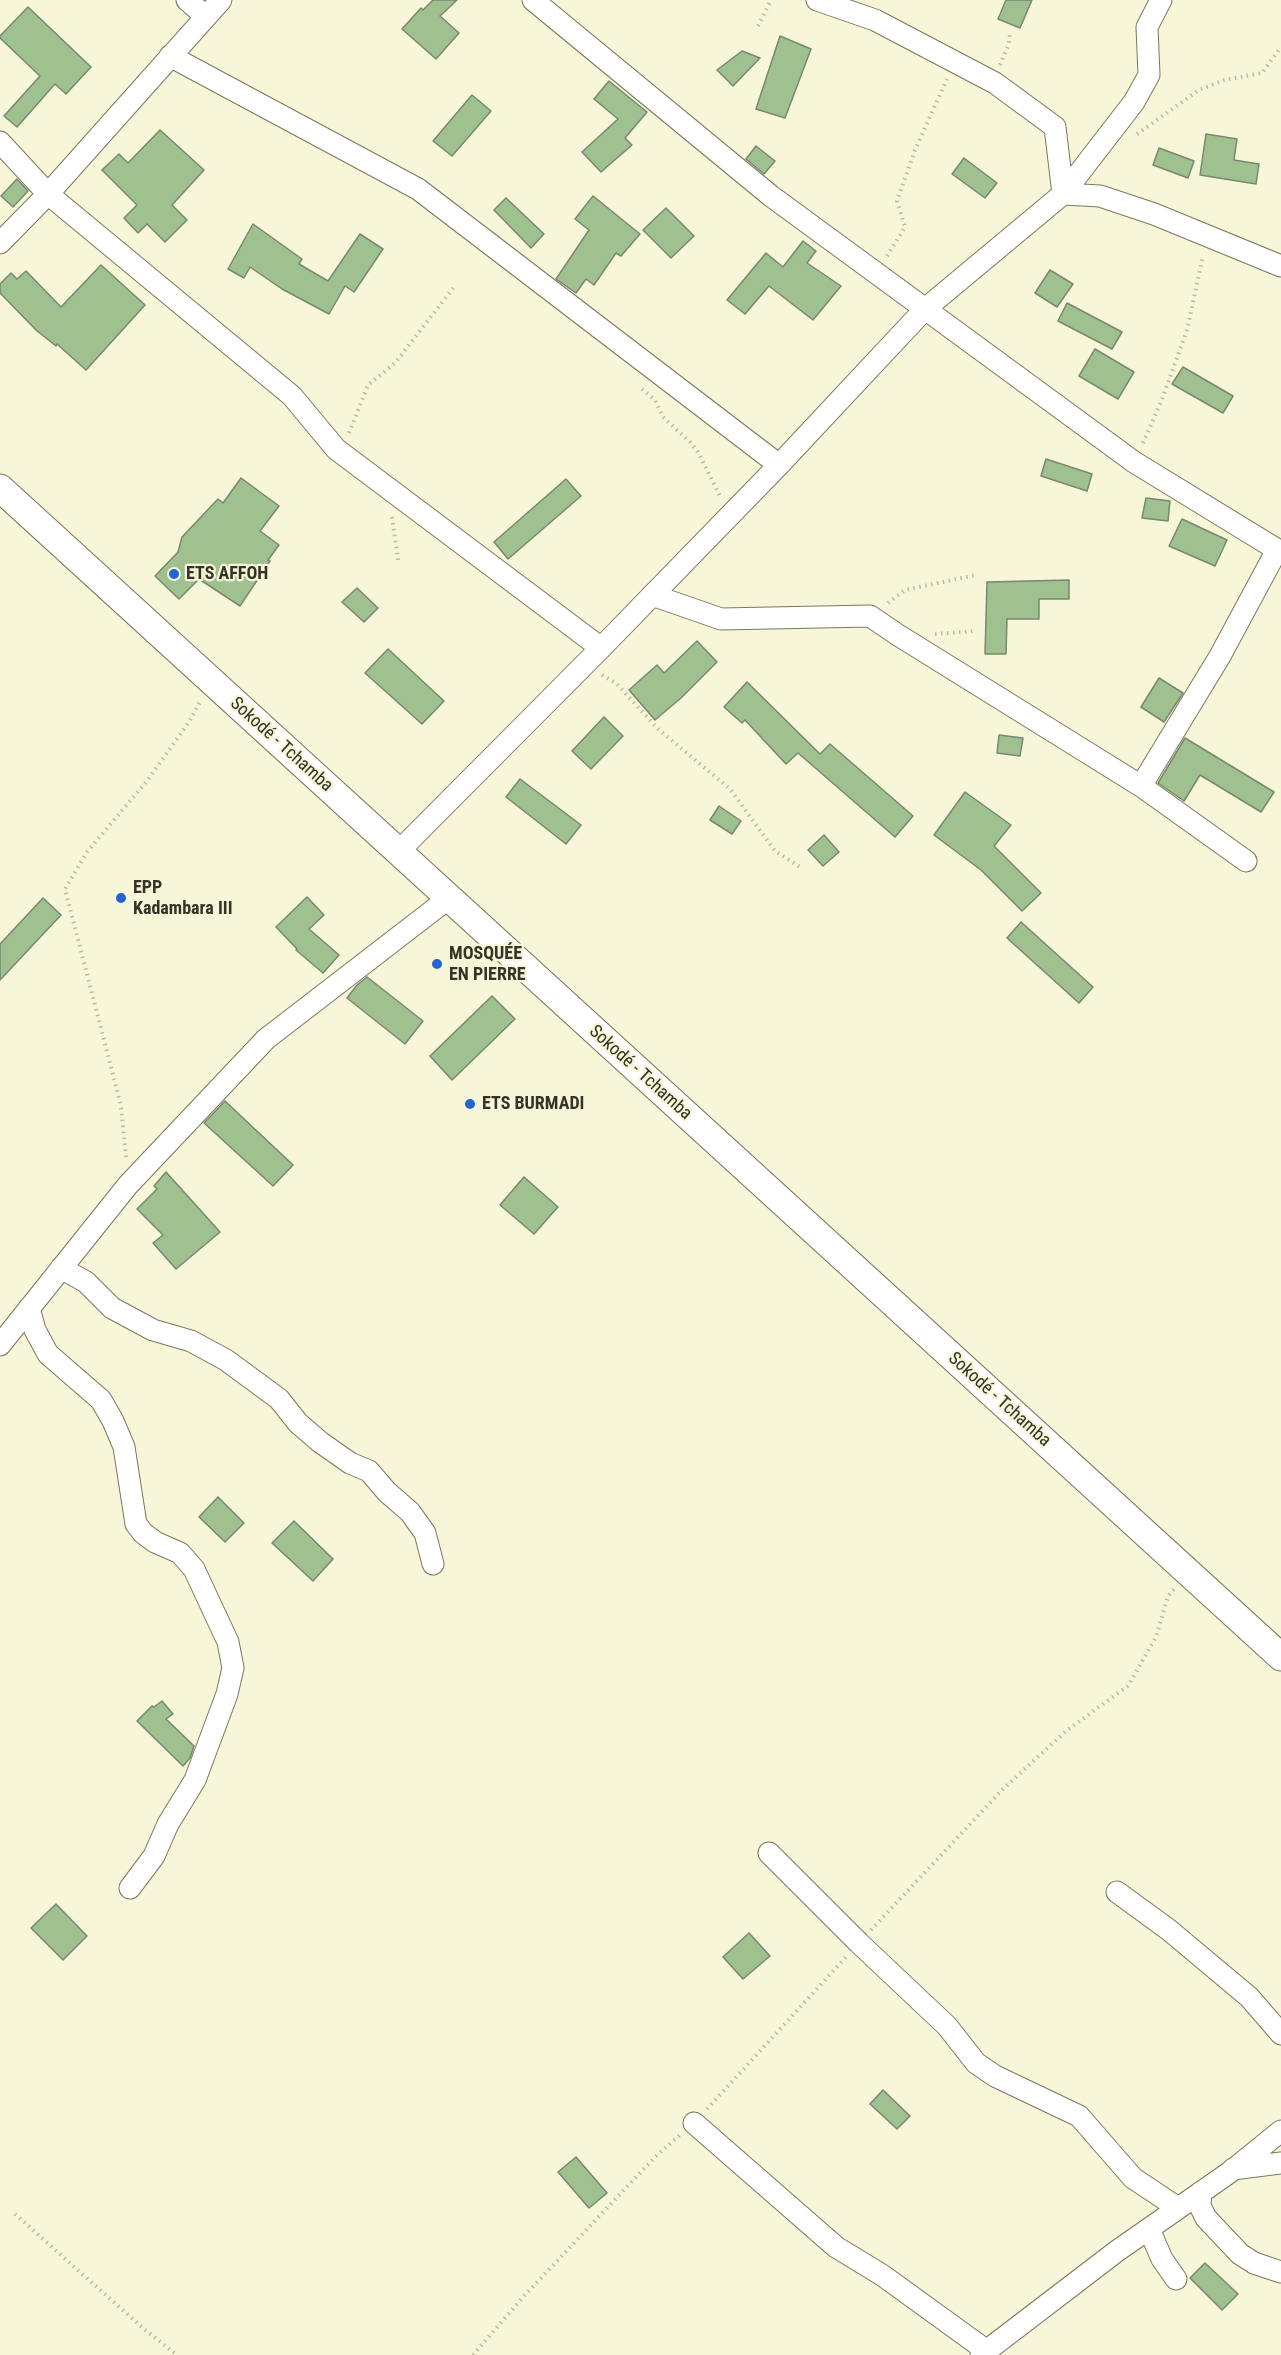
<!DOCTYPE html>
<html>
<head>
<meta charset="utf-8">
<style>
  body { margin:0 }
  canvas { display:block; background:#f7f6d8 }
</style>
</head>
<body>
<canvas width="1281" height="2355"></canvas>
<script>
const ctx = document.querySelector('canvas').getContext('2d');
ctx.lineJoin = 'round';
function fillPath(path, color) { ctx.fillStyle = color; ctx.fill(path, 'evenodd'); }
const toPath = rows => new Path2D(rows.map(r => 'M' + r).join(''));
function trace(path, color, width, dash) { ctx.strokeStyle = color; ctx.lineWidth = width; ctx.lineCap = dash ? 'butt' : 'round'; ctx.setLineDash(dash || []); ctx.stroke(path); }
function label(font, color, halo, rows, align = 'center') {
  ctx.font = font + ' "Roboto Condensed",sans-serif'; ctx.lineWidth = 4.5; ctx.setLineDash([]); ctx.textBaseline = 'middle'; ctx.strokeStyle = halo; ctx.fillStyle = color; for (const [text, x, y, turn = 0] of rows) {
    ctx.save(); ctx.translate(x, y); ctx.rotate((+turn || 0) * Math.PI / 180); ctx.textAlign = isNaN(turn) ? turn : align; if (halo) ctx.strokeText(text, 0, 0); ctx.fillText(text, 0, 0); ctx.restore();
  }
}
const building = toPath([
  [433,0,457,0,440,16,459,33,436,59,402,29,421,8,423,10,433,0],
  [1006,0,1032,0,1020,28,998,19,1006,0],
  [28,7,91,67,66,94,55,84,17,127,4,116,40,76,0,38,0,36,28,7],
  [780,36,811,49,785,118,756,109,780,36],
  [742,51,760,58,733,86,717,70,742,51],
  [609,81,647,112,625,138,632,145,601,172,582,152,618,119,594,99,609,81],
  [472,95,491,111,452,156,433,141,472,95],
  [160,130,204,170,172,205,187,220,165,242,147,224,138,233,124,218,137,205,102,170,119,154,128,163,160,130],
  [1206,134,1237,139,1234,160,1259,164,1256,184,1200,175,1206,134],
  [756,146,775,161,764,174,746,159,756,146],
  [1159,148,1194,161,1188,178,1153,165,1159,148],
  [964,158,997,183,985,198,952,174,964,158],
  [17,179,28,191,13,207,1,196,17,179],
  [593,196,640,234,621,256,616,253,594,285,586,279,576,293,556,279,589,230,575,219,593,196],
  [506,198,544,234,531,248,494,210,506,198],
  [666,208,694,236,671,258,643,230,666,208],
  [253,224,302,259,299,264,328,281,360,234,383,249,354,292,345,286,329,314,282,289,250,267,244,278,228,269,253,224],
  [803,241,816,251,807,263,841,286,813,320,769,286,745,314,727,300,766,253,783,267,803,241],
  [101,265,145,305,86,370,57,344,56,346,36,330,0,293,0,284,11,273,17,279,26,271,61,307,101,265],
  [1050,270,1073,284,1057,307,1035,293,1050,270],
  [1067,303,1122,332,1112,349,1058,321,1067,303],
  [1095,349,1134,372,1118,399,1079,376,1095,349],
  [1183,367,1233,396,1223,413,1172,384,1183,367],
  [1046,459,1092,474,1087,491,1041,476,1046,459],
  [241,478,279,506,260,531,279,545,268,560,270,561,240,606,199,579,179,599,155,576,178,552,182,537,218,499,223,503,241,478],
  [566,479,581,496,508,559,494,542,566,479],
  [1146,498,1170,501,1168,521,1142,518,1146,498],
  [1182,519,1227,540,1215,566,1169,546,1182,519],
  [1069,580,1069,599,1039,599,1039,619,1007,619,1006,654,985,654,987,582,1069,580],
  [357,588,378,608,364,622,342,602,357,588],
  [697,641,717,662,681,698,655,720,629,690,657,665,664,673,697,641],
  [388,649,444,701,422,724,365,673,388,649],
  [1159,678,1183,693,1164,722,1141,707,1159,678],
  [747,682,820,754,830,744,913,816,895,837,798,753,786,764,745,720,742,723,724,707,747,682],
  [604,717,623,736,591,769,572,751,604,717],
  [999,735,1023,738,1020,756,997,753,999,735],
  [1185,738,1274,792,1261,812,1200,775,1184,801,1158,783,1185,738],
  [520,779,581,825,566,844,506,797,520,779],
  [965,792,1011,825,994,846,1041,893,1022,911,981,870,934,835,965,792],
  [719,806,741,821,732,834,710,820,719,806],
  [824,835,839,852,823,866,808,850,824,835],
  [307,897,324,915,309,929,339,955,323,973,296,950,297,949,276,927,307,897],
  [43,898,61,915,0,980,0,944,43,898],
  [1021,922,1093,987,1079,1003,1007,938,1021,922],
  [367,977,423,1021,405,1044,347,998,357,985,367,977],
  [492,996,515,1019,452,1080,430,1056,492,996],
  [225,1101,293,1165,273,1186,204,1123,225,1101],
  [166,1172,220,1232,176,1269,153,1243,163,1235,137,1209,157,1189,154,1186,166,1172],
  [524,1177,558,1207,534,1234,500,1205,524,1177],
  [218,1497,244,1523,225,1542,199,1517,218,1497],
  [294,1521,333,1559,313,1581,272,1543,294,1521],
  [162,1701,173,1714,166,1719,194,1746,190,1758,183,1766,137,1721,152,1706,154,1707,162,1701],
  [56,1904,87,1936,63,1960,31,1928,56,1904],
  [749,1933,770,1956,743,1979,723,1957,749,1933],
  [883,2090,910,2116,897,2129,870,2104,883,2090],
  [576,2157,607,2193,589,2208,558,2172,576,2157],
  [1205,2263,1238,2294,1222,2310,1190,2278,1205,2263]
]);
const path = toPath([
  [758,26,771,0],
  [1000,65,1009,43,1010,34],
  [1137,134,1199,90,1224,80,1262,73,1281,47],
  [887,256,905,227,897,201,915,150,947,79],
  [642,389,655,400,663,417,690,442,698,452,721,498],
  [349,433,368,385,395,363,454,287],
  [1143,443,1161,402,1187,330,1203,256],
  [392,517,398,560],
  [888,603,905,590,976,575],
  [935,634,976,631],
  [602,675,616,683,658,729,730,789,775,851,800,867],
  [126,1157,121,1106,65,889,87,852,147,781,189,722,201,700],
  [871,1930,1002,1790,1066,1731,1128,1686,1156,1637,1168,1596,1174,1589],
  [707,2109,846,1957],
  [15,2214,144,2329,177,2355],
  [473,2355,524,2296,656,2156,680,2135]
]);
const minor = toPath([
  [187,0,205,16],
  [533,0,771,196,1134,462,1281,552],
  [817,0,875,20,995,83,1055,127,1063,194],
  [170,56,418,189,779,465],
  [0,142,48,194,292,396,336,449,601,648],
  [1063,194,1100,196,1154,214,1281,266],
  [0,243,48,194,221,0],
  [652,595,721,619,870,616,898,635,1141,786,1246,861],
  [1141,786,1220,656,1277,550],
  [398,852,601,648,779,465,925,309,1063,194,1134,102,1149,75,1147,27,1161,0],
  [61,1268,86,1282,112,1308,153,1330,191,1341,226,1360,279,1399,298,1423,320,1442,350,1463,369,1471,387,1492,410,1512,425,1533,433,1564],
  [29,1308,35,1330,48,1354,101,1400,113,1421,124,1447,136,1524,143,1533,155,1542,180,1553,194,1569,228,1642,233,1668,227,1694,195,1780,168,1824,154,1856,130,1888],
  [0,1345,128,1185,266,1039,449,898],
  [769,1853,859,1943,947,2026,976,2063,995,2076,1079,2116,1133,2178,1178,2208],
  [1117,1892,1169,1930,1249,1997,1281,2034],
  [694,2123,836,2247,882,2275,987,2351],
  [1233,2169,1281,2163],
  [1201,2192,1200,2206,1206,2218,1240,2254,1254,2263,1281,2272],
  [1149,2229,1162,2259,1176,2279],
  [981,2355,1117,2251,1233,2170,1281,2131]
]);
const major = toPath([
  [0,488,1281,1657]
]);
const markers = [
  [174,574,6,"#2265d1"],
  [121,898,6,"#2265d1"],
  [437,964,6,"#2265d1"],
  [470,1104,6,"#2265d1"]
];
const poiNames = [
  ["ETS AFFOH",186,574],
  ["EPP",133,888],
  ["Kadambara III",133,909],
  ["MOSQUÉE",449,954],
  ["EN PIERRE",449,975],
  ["ETS BURMADI",482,1104]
];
const streetNames = [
  ["Sokodé - Tchamba",281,745,42],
  ["Sokodé - Tchamba",640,1073,42],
  ["Sokodé - Tchamba",999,1400,42]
];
fillPath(building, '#9ec18f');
trace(building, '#788871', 1.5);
trace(minor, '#79785e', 23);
trace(major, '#79785e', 29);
trace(path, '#bbbba2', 4, [1.5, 4.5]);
trace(minor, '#fff', 21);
trace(major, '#fff', 27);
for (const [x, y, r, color] of markers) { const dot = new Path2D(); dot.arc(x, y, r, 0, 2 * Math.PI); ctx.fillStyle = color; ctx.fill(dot); trace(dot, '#f7f6d8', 2); }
label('bold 18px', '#333328', '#f7f6d8', poiNames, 'left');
label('18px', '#333328', '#f7f6d8', streetNames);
</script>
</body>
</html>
